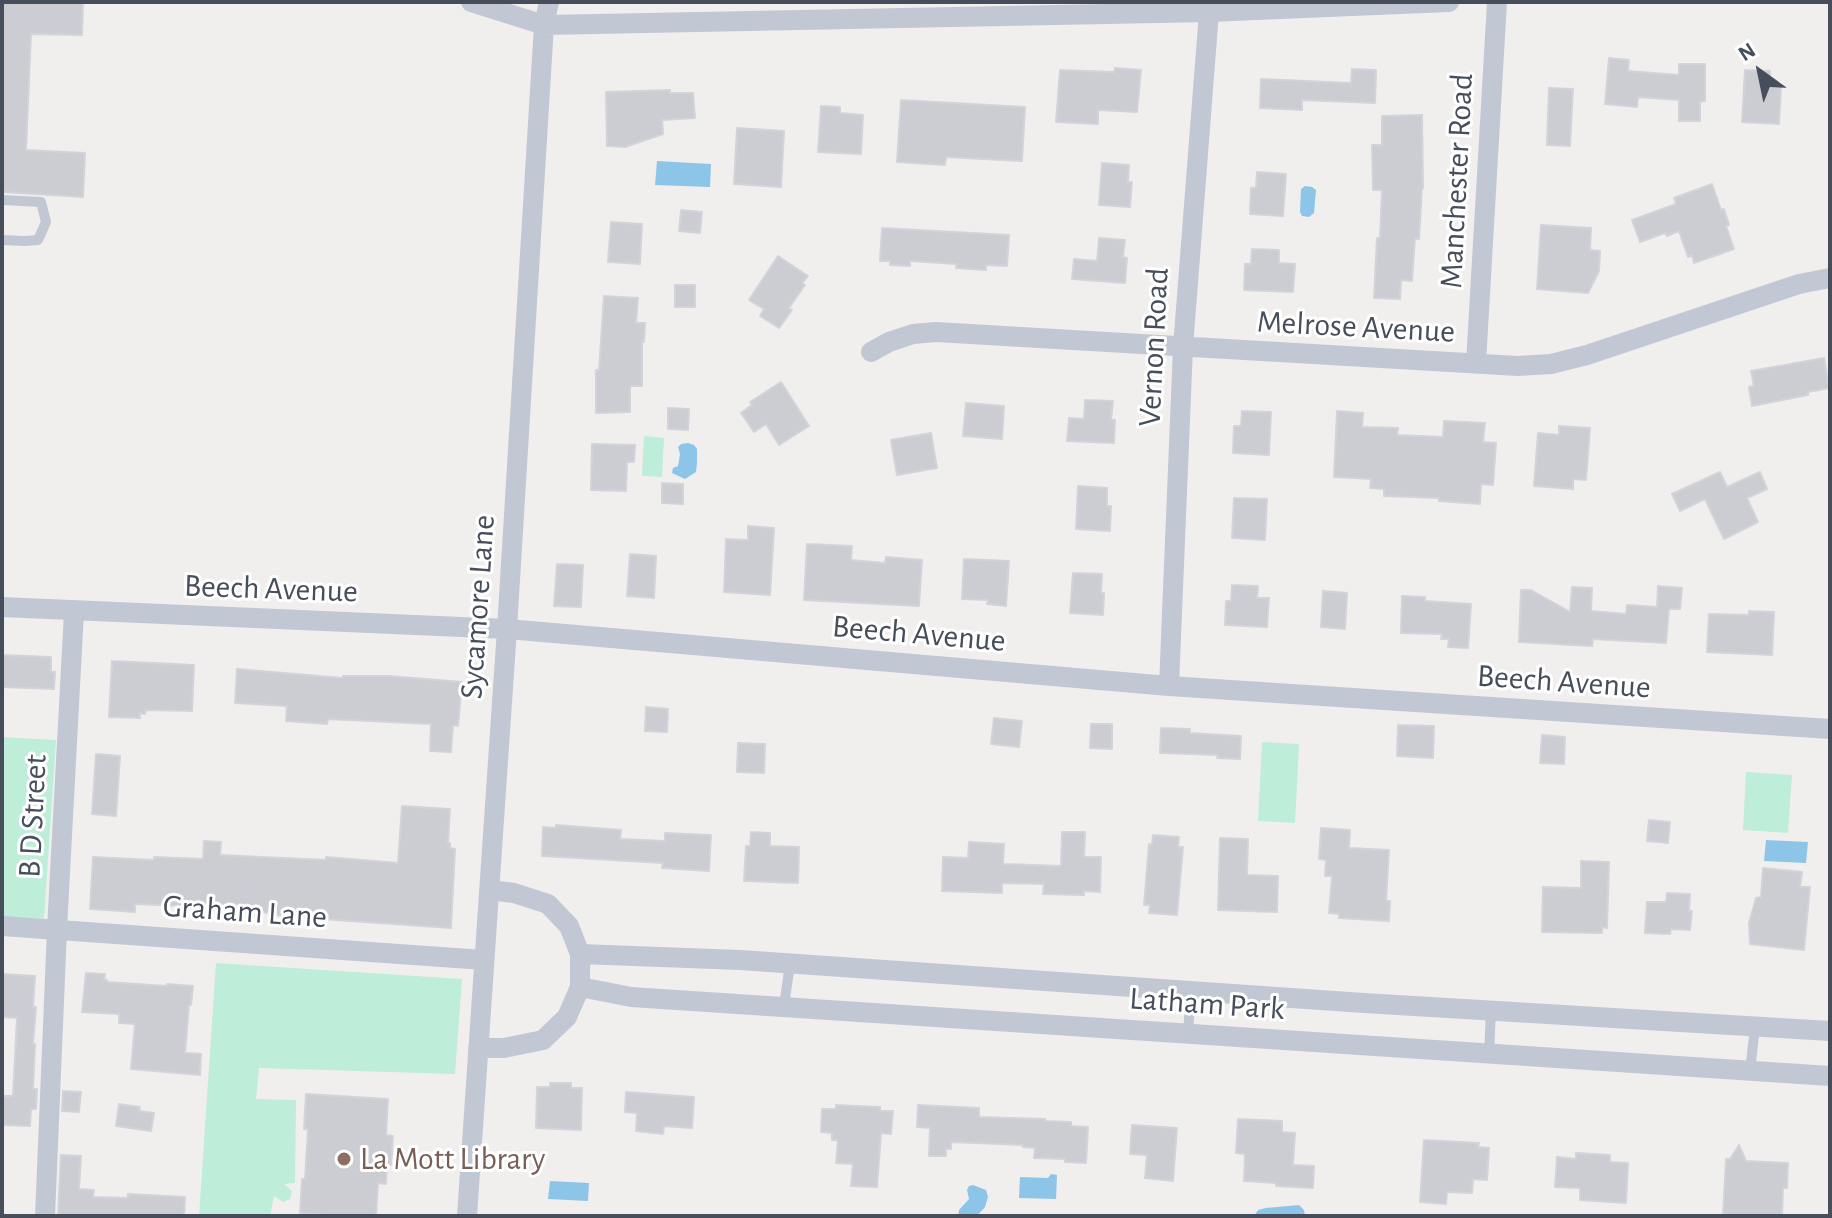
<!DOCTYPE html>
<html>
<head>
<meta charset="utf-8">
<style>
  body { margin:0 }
  #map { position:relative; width:1832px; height:1218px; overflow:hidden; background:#f1efee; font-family:"Alegreya Sans",sans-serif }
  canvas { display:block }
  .frame { position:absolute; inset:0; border:4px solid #474e5b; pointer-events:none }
  .north { position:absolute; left:1720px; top:32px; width:80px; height:80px; -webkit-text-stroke:6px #fff; paint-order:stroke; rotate:327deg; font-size:22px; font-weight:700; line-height:32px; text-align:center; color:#474e5b }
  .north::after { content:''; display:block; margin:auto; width:28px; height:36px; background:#474e5b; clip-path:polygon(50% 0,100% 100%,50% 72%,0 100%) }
</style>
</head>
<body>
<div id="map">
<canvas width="1832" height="1218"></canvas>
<div class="frame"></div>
<div class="north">N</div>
</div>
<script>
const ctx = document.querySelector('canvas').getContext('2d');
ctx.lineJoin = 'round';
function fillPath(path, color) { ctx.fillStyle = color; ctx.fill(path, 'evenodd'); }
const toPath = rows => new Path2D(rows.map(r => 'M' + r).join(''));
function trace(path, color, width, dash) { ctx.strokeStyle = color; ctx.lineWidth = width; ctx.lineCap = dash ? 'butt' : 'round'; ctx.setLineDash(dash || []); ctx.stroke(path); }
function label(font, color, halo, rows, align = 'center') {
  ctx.font = font + ' "Alegreya Sans",sans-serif'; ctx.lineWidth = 6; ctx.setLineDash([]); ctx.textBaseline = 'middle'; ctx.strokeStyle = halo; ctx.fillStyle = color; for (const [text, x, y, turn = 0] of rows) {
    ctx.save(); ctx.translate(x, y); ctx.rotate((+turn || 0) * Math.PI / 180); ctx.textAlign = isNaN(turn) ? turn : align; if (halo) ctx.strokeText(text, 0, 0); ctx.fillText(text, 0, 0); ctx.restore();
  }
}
const green = toPath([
  [644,436,664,438,662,477,642,476],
  [2,737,56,740,44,919,2,917],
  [1262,742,1299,744,1295,823,1258,821],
  [1746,772,1792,775,1788,833,1743,830],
  [216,963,462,979,455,1074,259,1068,256,1099,296,1100,295,1183,284,1184,292,1191,290,1199,283,1202,274,1196,270,1216,199,1216]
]);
const water = toPath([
  [657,161,711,164,710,187,655,185],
  [1305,186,1312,187,1316,190,1314,213,1309,217,1302,216,1300,212,1301,189],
  [688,443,694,445,697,449,697,463,696,472,685,479,672,473,673,468,678,466,680,454,678,447,681,444],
  [1766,840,1808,842,1806,863,1764,861],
  [1051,1174,1057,1175,1056,1199,1019,1198,1020,1177,1048,1178],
  [550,1181,589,1183,588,1201,548,1199],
  [973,1185,986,1190,988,1197,985,1207,977,1216,958,1216,959,1210,969,1199,967,1190,969,1186],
  [1299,1205,1304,1210,1305,1216,1254,1216,1258,1210,1266,1208]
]);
const building = toPath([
  [2,2,83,2,82,35,31,34,26,150,85,153,83,197,2,192,2,2],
  [1609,58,1629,60,1628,71,1679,75,1679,64,1705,64,1705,101,1700,102,1700,121,1679,121,1679,100,1638,97,1637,107,1605,104,1609,58],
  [1115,68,1141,70,1137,112,1098,110,1098,124,1056,122,1060,70,1114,72,1115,68],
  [1352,69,1376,70,1375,103,1302,100,1302,110,1260,108,1261,79,1351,83,1352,69],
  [1745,70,1770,71,1770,86,1781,86,1779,124,1742,122,1745,70],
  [1549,88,1573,89,1570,146,1547,145,1549,88],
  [670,90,670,93,693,93,695,118,662,120,663,134,625,147,607,146,606,92,670,90],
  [901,100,1025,107,1022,161,946,157,945,165,897,162,901,100],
  [821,106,840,107,840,113,863,115,861,154,818,152,821,106],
  [1422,115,1423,188,1422,188,1419,239,1415,238,1412,281,1401,280,1400,299,1374,298,1377,238,1380,238,1382,190,1373,190,1372,145,1382,145,1382,116,1422,115],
  [737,128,784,131,781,187,734,184,737,128],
  [1102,163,1129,165,1128,182,1132,182,1130,207,1099,205,1102,163],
  [1257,172,1286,174,1283,216,1250,214,1251,188,1256,188,1257,172],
  [1712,184,1721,210,1724,209,1729,225,1726,226,1734,249,1694,263,1692,255,1688,257,1679,231,1667,236,1665,233,1640,242,1632,220,1676,204,1674,198,1712,184],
  [681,210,702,212,700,233,679,231,681,210],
  [611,222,642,224,640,264,608,262,611,222],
  [1541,225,1591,228,1590,250,1600,251,1599,271,1588,293,1537,289,1541,225],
  [882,228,1009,235,1007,266,986,265,986,270,956,268,957,264,910,261,910,266,890,265,890,261,880,261,882,228],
  [1099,238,1125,240,1123,257,1127,258,1125,283,1072,279,1074,259,1097,261,1099,238],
  [1252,249,1279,250,1279,263,1295,264,1293,292,1244,290,1245,264,1251,264,1252,249],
  [778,256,808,276,802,283,805,285,789,308,792,310,779,328,760,316,764,309,749,300,778,256],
  [675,285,695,285,695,307,675,307,675,285],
  [604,296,638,298,636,323,645,323,644,342,642,341,642,386,630,386,630,412,596,413,596,370,599,370,604,296],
  [1824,358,1829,388,1808,392,1808,395,1752,406,1749,387,1754,386,1751,371,1824,358],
  [781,382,809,426,779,445,766,424,754,432,741,413,752,405,750,402,781,382],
  [1085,400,1113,401,1111,420,1115,420,1114,443,1067,441,1069,418,1084,419,1085,400],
  [966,403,1004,406,1002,439,963,436,966,403],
  [668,408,689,409,688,430,668,429,668,408],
  [1242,411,1271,412,1269,455,1233,453,1234,426,1241,426,1242,411],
  [1337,411,1363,413,1362,427,1398,428,1397,435,1443,437,1444,421,1485,423,1483,442,1496,443,1493,485,1481,484,1480,504,1439,501,1439,498,1384,496,1384,489,1370,488,1371,479,1334,477,1337,411],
  [1559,426,1590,428,1586,480,1573,479,1573,489,1534,486,1538,433,1559,435,1559,426],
  [931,433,937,468,897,475,891,440,931,433],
  [592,444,635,445,634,462,627,462,626,491,591,490,592,444],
  [1720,472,1727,487,1760,472,1767,489,1747,498,1758,522,1724,539,1705,499,1680,511,1672,494,1720,472],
  [662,483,683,484,683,504,662,503,662,483],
  [1078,486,1107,488,1107,506,1111,506,1110,531,1076,529,1078,486],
  [1234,498,1267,499,1265,540,1232,538,1234,498],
  [748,526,774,528,770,595,724,592,726,539,748,540,748,526],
  [807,544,852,546,851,560,885,563,886,557,922,560,919,606,804,600,807,544],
  [630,554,656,556,654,598,627,596,630,554],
  [964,559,1009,561,1006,606,987,604,988,600,962,599,964,559],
  [557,564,583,565,581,607,554,606,557,564],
  [1073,573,1102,574,1101,593,1104,593,1103,615,1070,613,1073,573],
  [1232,585,1258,586,1257,598,1269,598,1267,627,1225,625,1226,601,1231,601,1232,585],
  [1658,586,1682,588,1680,609,1669,609,1666,643,1593,639,1592,646,1519,642,1521,590,1531,590,1570,612,1572,587,1592,588,1591,611,1626,614,1627,605,1657,607,1658,586],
  [1323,591,1347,593,1345,629,1321,627,1323,591],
  [1402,596,1425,597,1425,601,1471,604,1468,648,1448,647,1449,639,1441,639,1442,634,1401,633,1402,596],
  [1749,611,1774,612,1772,655,1707,652,1709,614,1749,615,1749,611],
  [2,655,51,657,51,672,55,672,54,689,2,687,2,655],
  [112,661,194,665,192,711,146,710,145,714,140,713,140,718,109,717,112,661],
  [237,669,343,678,343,676,389,676,462,682,458,726,453,725,451,752,430,751,431,724,328,719,327,724,286,721,287,706,235,703,237,669],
  [646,707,668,709,667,732,645,731,646,707],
  [994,718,1022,721,1019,747,991,744,994,718],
  [1091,724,1112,724,1112,749,1090,748,1091,724],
  [1398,725,1434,726,1433,758,1397,756,1398,725],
  [1161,728,1190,729,1190,733,1241,736,1240,759,1217,758,1218,755,1160,753,1161,728],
  [1542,735,1565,737,1564,764,1540,763,1542,735],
  [738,743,765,744,764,773,737,772,738,743],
  [96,754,120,756,116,816,92,814,96,754],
  [402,806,450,809,448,843,450,843,450,848,455,849,451,928,322,919,274,915,274,913,227,911,182,907,182,906,135,904,135,912,90,909,93,857,154,860,154,857,203,859,204,841,221,842,220,855,326,860,326,857,398,863,402,806],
  [1649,820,1670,822,1668,843,1647,841,1649,820],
  [556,825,621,830,620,839,665,841,665,833,711,835,709,871,662,868,663,863,542,856,543,827,556,828,556,825],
  [1321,828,1350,830,1349,848,1389,850,1386,901,1390,901,1389,921,1339,918,1339,914,1329,913,1332,876,1325,876,1326,860,1319,859,1321,828],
  [751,832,770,833,770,846,799,847,798,883,744,881,746,846,750,846,751,832],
  [1062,832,1085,832,1084,857,1101,857,1100,892,1084,891,1084,895,1043,894,1044,884,1002,883,1002,893,942,891,943,857,968,858,969,842,1004,844,1003,864,1061,866,1062,832],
  [1153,835,1179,837,1178,847,1183,847,1177,915,1149,913,1150,905,1144,905,1149,844,1152,845,1153,835],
  [1220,838,1248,839,1247,875,1278,876,1277,912,1218,910,1220,838],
  [1581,861,1609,862,1607,928,1602,927,1602,933,1542,932,1543,887,1581,888,1581,861],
  [1763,868,1802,872,1800,887,1810,887,1804,950,1750,944,1749,923,1756,898,1761,897,1763,868],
  [1667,893,1690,894,1689,911,1692,911,1690,930,1671,929,1670,934,1645,933,1647,902,1666,902,1667,893],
  [86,973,105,974,104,980,107,980,107,982,167,986,167,984,193,986,191,1005,189,1005,185,1053,201,1054,200,1075,131,1069,135,1024,119,1023,119,1014,82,1012,86,973],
  [2,974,35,976,33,1007,36,1007,33,1044,35,1044,33,1089,37,1089,36,1109,31,1109,30,1126,2,1125,2,1096,13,1096,17,1018,2,1017,2,974],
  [550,1083,571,1083,571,1088,582,1088,581,1130,536,1128,537,1087,550,1087,550,1083],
  [63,1091,81,1092,79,1112,62,1111,63,1091],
  [626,1092,694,1097,692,1128,664,1126,663,1134,636,1131,637,1113,625,1112,626,1092],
  [306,1094,388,1099,386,1135,393,1136,391,1165,387,1164,386,1184,378,1183,376,1216,327,1216,327,1215,300,1213,302,1179,305,1179,308,1129,304,1129,306,1094],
  [119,1104,140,1107,139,1111,154,1113,151,1131,116,1126,119,1104],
  [836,1105,880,1107,880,1111,893,1111,891,1134,881,1133,877,1187,851,1186,853,1164,836,1163,838,1140,832,1140,832,1133,821,1132,822,1109,836,1109,836,1105],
  [918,1105,979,1108,979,1117,1045,1119,1045,1121,1071,1122,1071,1126,1088,1127,1086,1163,1065,1162,1065,1159,1034,1158,1035,1148,1023,1147,1023,1145,951,1142,951,1149,946,1149,946,1156,929,1156,930,1128,917,1127,918,1105],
  [1238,1119,1282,1121,1282,1132,1295,1133,1293,1165,1314,1166,1313,1188,1276,1186,1276,1183,1244,1181,1245,1154,1236,1153,1238,1119],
  [1132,1125,1177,1128,1173,1181,1145,1178,1147,1155,1130,1154,1132,1125],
  [1424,1140,1479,1143,1478,1147,1489,1148,1487,1180,1473,1179,1472,1193,1447,1192,1446,1204,1420,1202,1424,1140],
  [1739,1145,1746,1161,1788,1163,1787,1188,1783,1188,1782,1216,1723,1216,1726,1159,1730,1159,1739,1145],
  [1576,1153,1610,1155,1610,1162,1628,1163,1626,1203,1580,1200,1580,1188,1555,1187,1557,1157,1576,1159,1576,1153],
  [61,1155,81,1156,79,1189,94,1190,93,1197,128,1198,128,1194,185,1197,184,1216,58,1216,61,1155]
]);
const lane = toPath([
  [2,200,41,202,46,222,38,240,24,241,2,240],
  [784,1006,790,964],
  [1188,1033,1191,991],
  [1489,1053,1491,1011],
  [1750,1071,1755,1027]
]);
const street = toPath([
  [471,2,544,25,1209,12,1449,2],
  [871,352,889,342,913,334,936,332,1518,366,1551,364,1587,355,1799,284,1830,278],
  [1476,363,1497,2],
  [2,607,507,629,1169,686,1830,729],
  [1169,686,1183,347,1209,12],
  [2,926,484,960],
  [580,954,740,960,1364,1003,1830,1031],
  [580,987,631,997,1830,1076],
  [478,1048,504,1048,543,1040,567,1017,580,987,580,954,569,926,548,904,514,893,490,890],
  [45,1216,57,929,74,612],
  [467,1216,507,629,544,25,549,2]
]);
const markers = [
  [344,1159,8,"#8d6e63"]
];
const streetNames = [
  ["Manchester Road",1457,181,-87],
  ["Melrose Avenue",1356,327,3],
  ["Vernon Road",1154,347,-87],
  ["Beech Avenue",271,589,2],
  ["Sycamore Lane",478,607,-86],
  ["Beech Avenue",919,634,5],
  ["Beech Avenue",1564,682,4],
  ["B D Street",33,816,-87],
  ["Graham Lane",245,912,4],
  ["Latham Park",1207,1004,4]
];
const educationNames = [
  ["La Mott Library",360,1159]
];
fillPath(green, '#beedd9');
fillPath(water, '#8dc5e8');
fillPath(building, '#cbcdd3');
trace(building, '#d3d3da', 2);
trace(lane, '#c2c8d3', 10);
trace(street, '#c2c8d3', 20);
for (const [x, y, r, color] of markers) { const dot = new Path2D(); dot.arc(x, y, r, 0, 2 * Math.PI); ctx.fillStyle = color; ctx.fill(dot); trace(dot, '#fff', 3); }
label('32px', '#474e5b', '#fff', streetNames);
label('32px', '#785e54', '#fff', educationNames, 'left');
</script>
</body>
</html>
